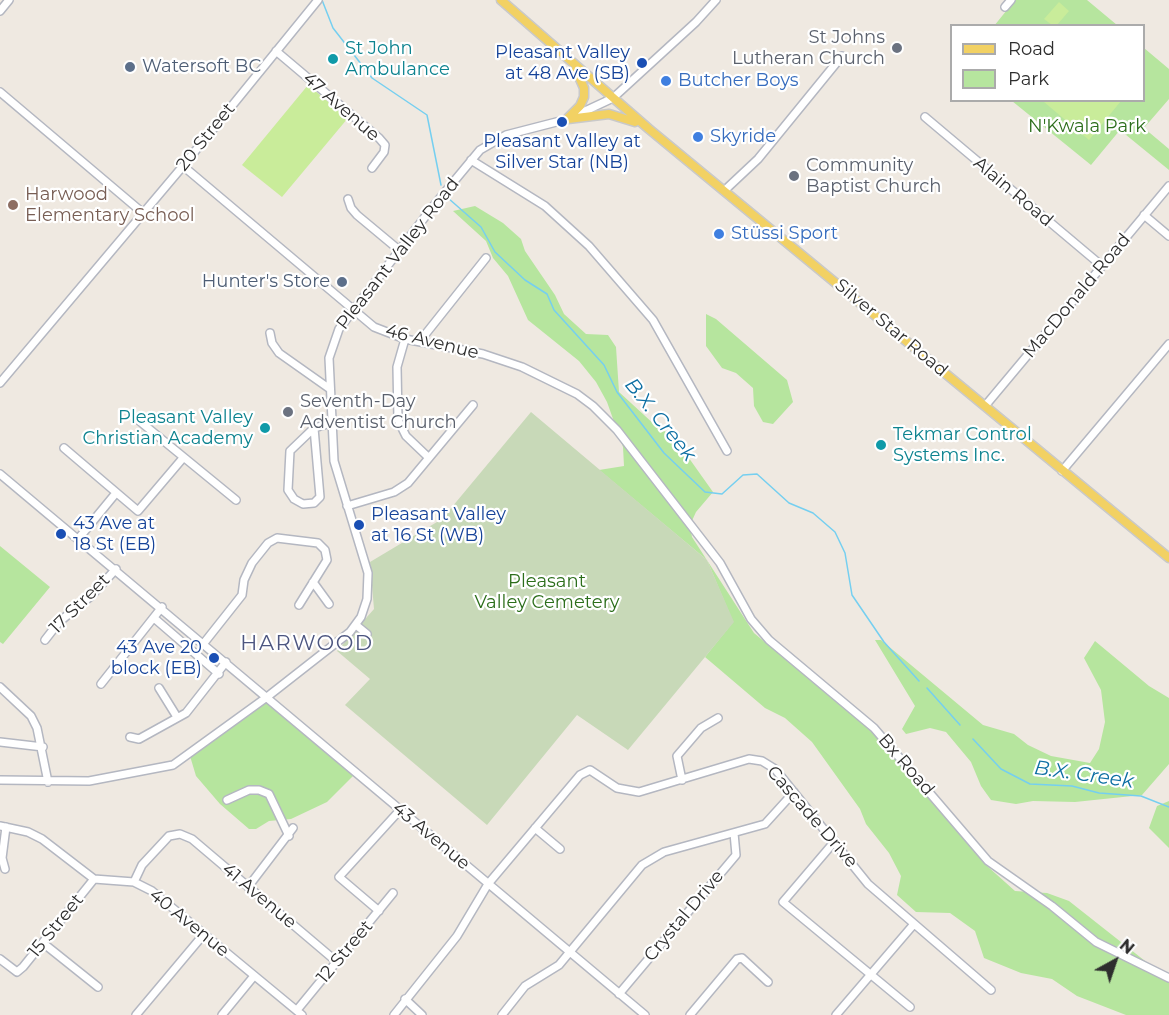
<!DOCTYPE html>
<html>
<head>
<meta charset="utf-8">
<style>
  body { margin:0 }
  #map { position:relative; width:1169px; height:1015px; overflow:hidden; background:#efe9e1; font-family:Montserrat,sans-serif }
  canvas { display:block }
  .legend { position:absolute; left:950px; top:24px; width:195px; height:78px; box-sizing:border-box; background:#fff; border:2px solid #ababab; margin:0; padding:8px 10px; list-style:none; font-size:18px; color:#2e2e2e }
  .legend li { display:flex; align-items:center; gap:12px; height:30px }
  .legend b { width:30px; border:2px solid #ababab }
  .north { position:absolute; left:1085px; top:931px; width:60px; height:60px; -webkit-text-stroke:4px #fff; paint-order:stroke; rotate:40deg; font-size:16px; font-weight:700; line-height:24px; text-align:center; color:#2e2e2e }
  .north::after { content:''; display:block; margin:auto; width:21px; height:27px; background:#2e2e2e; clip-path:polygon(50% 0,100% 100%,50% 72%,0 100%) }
</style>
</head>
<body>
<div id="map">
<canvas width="1169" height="1015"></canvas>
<ul class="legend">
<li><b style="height:8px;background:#f2d163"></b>Road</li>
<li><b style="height:16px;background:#b6e59e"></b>Park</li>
</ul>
<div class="north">N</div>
</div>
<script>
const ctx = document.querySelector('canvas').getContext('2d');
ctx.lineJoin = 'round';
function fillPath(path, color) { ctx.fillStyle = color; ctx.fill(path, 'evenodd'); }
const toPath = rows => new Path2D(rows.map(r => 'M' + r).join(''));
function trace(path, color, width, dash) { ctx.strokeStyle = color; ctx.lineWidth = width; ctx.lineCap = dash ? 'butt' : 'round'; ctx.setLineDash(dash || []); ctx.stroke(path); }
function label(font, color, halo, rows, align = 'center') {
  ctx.font = font + ' Montserrat,sans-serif'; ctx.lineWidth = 4.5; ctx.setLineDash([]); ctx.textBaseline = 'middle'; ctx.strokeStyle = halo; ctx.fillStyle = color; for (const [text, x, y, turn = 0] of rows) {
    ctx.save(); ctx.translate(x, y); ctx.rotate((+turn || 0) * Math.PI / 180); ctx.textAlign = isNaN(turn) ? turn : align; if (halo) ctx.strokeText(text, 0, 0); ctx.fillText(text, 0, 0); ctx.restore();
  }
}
const green = toPath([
  [1015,0,1087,0,1117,25,994,26],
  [1144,48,1169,69,1169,99,1144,128,1169,149,1169,170,1120,130,1091,165,1012,101,1144,100],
  [475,206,503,223,521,239,525,251,555,295,564,314,586,334,608,335,616,347,619,392,656,426,674,437,713,492,696,512,690,525,692,537,754,633,871,731,986,865,1015,891,1047,893,1069,901,1159,972,1169,974,1169,1015,1126,1015,1077,996,1052,979,1021,973,984,958,975,931,950,913,916,912,897,895,901,876,889,853,866,824,860,809,812,742,785,718,765,708,705,657,733,622,707,560,599,470,624,466,623,447,607,402,596,382,579,361,528,320,508,276,493,258,486,241,453,211],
  [706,314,716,319,787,380,793,402,773,424,763,422,754,406,753,388,736,373,722,368,706,346],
  [0,546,50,587,3,644,0,642],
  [875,640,881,640,983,725,1014,734,1028,745,1051,756,1090,763,1099,749,1105,722,1101,690,1084,658,1095,641,1149,686,1169,698,1169,764,1142,795,1075,802,1033,801,1016,804,991,800,981,786,971,762,946,732,930,728,906,734,902,729,915,706],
  [263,698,357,772,327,802,291,819,269,821,256,829,249,829,220,804,196,776,190,756],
  [1169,801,1169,848,1149,828,1157,806]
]);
const cemetery = toPath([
  [531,412,707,560,734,622,628,750,577,715,487,825,345,705,370,679,337,651,374,609,370,562,442,519]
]);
const pitch = toPath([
  [1059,2,1069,11,1057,25,1052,25,1044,19],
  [308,85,348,118,282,197,242,165],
  [1045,101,1045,100,1121,101,1089,140,1044,102]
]);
const stream = toPath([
  [322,0,333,28,372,78,427,115,441,185],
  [448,198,481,227,495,252,525,280,547,294,554,310,604,365,617,392,664,453,705,492,722,494,743,475,757,474,789,503,813,513,835,532,845,553,852,595,884,642,919,681],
  [927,688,960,725],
  [973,739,1001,769,1030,784,1072,786,1099,793,1141,796,1169,807]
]);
const minor = toPath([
  [1005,7,1011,0],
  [0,11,9,0],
  [276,51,379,138,385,145,384,152,372,168],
  [0,92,143,213],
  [925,117,1102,266],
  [471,160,545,206,589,246,653,320,727,451],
  [183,166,374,327,405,339,483,354,522,367,577,394,593,406,617,430,720,563,751,619,769,640,874,728,988,861,1052,906,1096,942,1169,978],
  [725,190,758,159,842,56],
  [348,199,351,208,357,215,399,250],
  [1144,215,1169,236],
  [270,333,272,343,279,353,330,389],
  [405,339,397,367,398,420,406,436,428,457],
  [420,341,486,258],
  [0,383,183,166,318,0],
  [985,406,1169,186],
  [137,419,236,500],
  [314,428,320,497,314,503,303,504,294,499,288,490,290,451,314,428,331,423],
  [64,448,138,511,183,458],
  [1062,471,1169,344],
  [0,474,645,1015],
  [347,506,394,492,408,483,473,405],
  [79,538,116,493],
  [313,582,329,604],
  [154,618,219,674],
  [356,625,367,634],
  [45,640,59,622,91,596,116,569],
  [204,643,242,595,244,580,252,563,268,543,277,538,318,543,325,550,327,560,299,605],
  [101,684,162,607],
  [0,687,31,716,37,728,48,782],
  [159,688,177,717],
  [130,737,139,739,186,713,226,662],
  [0,742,43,747],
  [0,780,89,781,173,765,267,697,350,632,361,617,367,599,368,573,334,461,329,358,339,329,431,209,480,150,506,135,568,119,613,98,696,22,716,0],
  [682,780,677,756,701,728,718,718],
  [227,800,249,790,259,790,269,794,289,836],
  [0,826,28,832,42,839,94,879,134,882,152,891,302,1015],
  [535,828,560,849],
  [835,841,783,902,910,1007],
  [5,869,2,858,6,827],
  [134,882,142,865,169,836,180,834,192,839,337,962],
  [248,887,293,828],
  [379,911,339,877,400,810],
  [43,943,98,987],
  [0,959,17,972,23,967,94,879],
  [619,994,736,855,734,833],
  [405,999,422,1015],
  [297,1010,393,893],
  [136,1015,204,934],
  [222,1015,254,976],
  [394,1015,457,936,488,884,580,775,590,770,617,788,639,792,749,759,762,761,775,769,868,884,991,990],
  [502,1015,525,986,559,965,642,865,664,852,765,824,794,792],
  [690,1015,737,959,742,958,768,982],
  [836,1015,914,924]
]);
const major = toPath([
  [501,0,649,129,1169,558],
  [568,118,580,106,584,97,584,88,576,70],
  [568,119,609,114,635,122]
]);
const markers = [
  [897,48,6,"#6b7280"],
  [333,59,6,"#0f9aa8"],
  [642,63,6,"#1a4fb4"],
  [130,67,6,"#5c6f8a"],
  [666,81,6,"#3f7fe0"],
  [562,122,6,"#1a4fb4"],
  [698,137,6,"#3f7fe0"],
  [794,176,6,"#6b7280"],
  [13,205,6,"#8d6e63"],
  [719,234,6,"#3f7fe0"],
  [342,282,6,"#5c6f8a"],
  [288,412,6,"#6b7280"],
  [265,428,6,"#0f9aa8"],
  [881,445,6,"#0f9aa8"],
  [359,525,6,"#1a4fb4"],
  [61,534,6,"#1a4fb4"],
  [214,658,6,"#1a4fb4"]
];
const worshipNames = [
  ["St Johns",885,38,"right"],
  ["Lutheran Church",885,59,"right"],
  ["Community",806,166],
  ["Baptist Church",806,187],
  ["Seventh-Day",300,402],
  ["Adventist Church",300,423]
];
const cultureNames = [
  ["St John",345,49],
  ["Ambulance",345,70],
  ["Pleasant Valley",253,418,"right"],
  ["Christian Academy",253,439,"right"],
  ["Tekmar Control",893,435],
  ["Systems Inc.",893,456]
];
const transitNames = [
  ["Pleasant Valley",630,53],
  ["at 48 Ave (SB)",630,74],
  ["Pleasant Valley at",562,142,"center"],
  ["Silver Star (NB)",562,163,"center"],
  ["Pleasant Valley",371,515,"left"],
  ["at 16 St (WB)",371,536,"left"],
  ["43 Ave at",73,524,"left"],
  ["18 St (EB)",73,545,"left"],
  ["43 Ave 20",202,648],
  ["block (EB)",202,669]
];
const serviceNames = [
  ["Watersoft BC",142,67],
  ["Hunter's Store",330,282,"right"]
];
const shopNames = [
  ["Butcher Boys",678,81],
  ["Skyride",710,137],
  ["Stüssi Sport",731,234]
];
const streetNames = [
  ["47 Avenue",341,107,41],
  ["20 Street",206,137,-51],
  ["Alain Road",1013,192,40],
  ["Pleasant Valley Road",398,254,-52],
  ["MacDonald Road",1077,296,-50],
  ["Silver Star Road",891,328,40],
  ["46 Avenue",432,342,14],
  ["17 Street",80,604,-45],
  ["Bx Road",906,765,49],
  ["Cascade Drive",812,817,49],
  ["43 Avenue",431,836,40],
  ["41 Avenue",259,896,40],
  ["Crystal Drive",684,916,-50],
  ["40 Avenue",189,923,39],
  ["15 Street",56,926,-51],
  ["12 Street",345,952,-50]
];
const parkNames = [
  ["N'Kwala Park",1087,127],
  ["Pleasant",547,582],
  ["Valley Cemetery",547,603]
];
const educationNames = [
  ["Harwood",25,195],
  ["Elementary School",25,216]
];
const waterNames = [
  ["B.X. Creek",660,420,51],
  ["B.X. Creek",1084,775,8]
];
const quarterNames = [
  ["HARWOOD",307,644]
];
fillPath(green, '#b6e59e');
fillPath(cemetery, '#c8d9b8');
fillPath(pitch, '#c9ec9a');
trace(stream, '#75cff0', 1.5);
trace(minor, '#b4b7c1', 10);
trace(major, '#c9c9c9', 11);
trace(minor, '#fff', 7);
trace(major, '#f2d163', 8);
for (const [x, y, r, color] of markers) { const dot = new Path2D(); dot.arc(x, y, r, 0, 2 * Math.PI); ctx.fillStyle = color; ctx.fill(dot); trace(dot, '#fff', 2); }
label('18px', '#5b616d', '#fff', worshipNames, 'left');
label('18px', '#0d838f', '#fff', cultureNames, 'left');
label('18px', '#164399', '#fff', transitNames, 'right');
label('18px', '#4e5e75', '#fff', serviceNames, 'left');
label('18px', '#366cbe', '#fff', shopNames, 'left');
label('18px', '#2e2e2e', '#fff', streetNames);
label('18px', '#2c6e1b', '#fff', parkNames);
label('18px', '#785e54', '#fff', educationNames, 'left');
label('italic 20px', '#0d6fa3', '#fff', waterNames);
ctx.letterSpacing = '1.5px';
label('21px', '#4d5680', '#fff', quarterNames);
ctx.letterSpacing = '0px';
</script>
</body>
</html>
